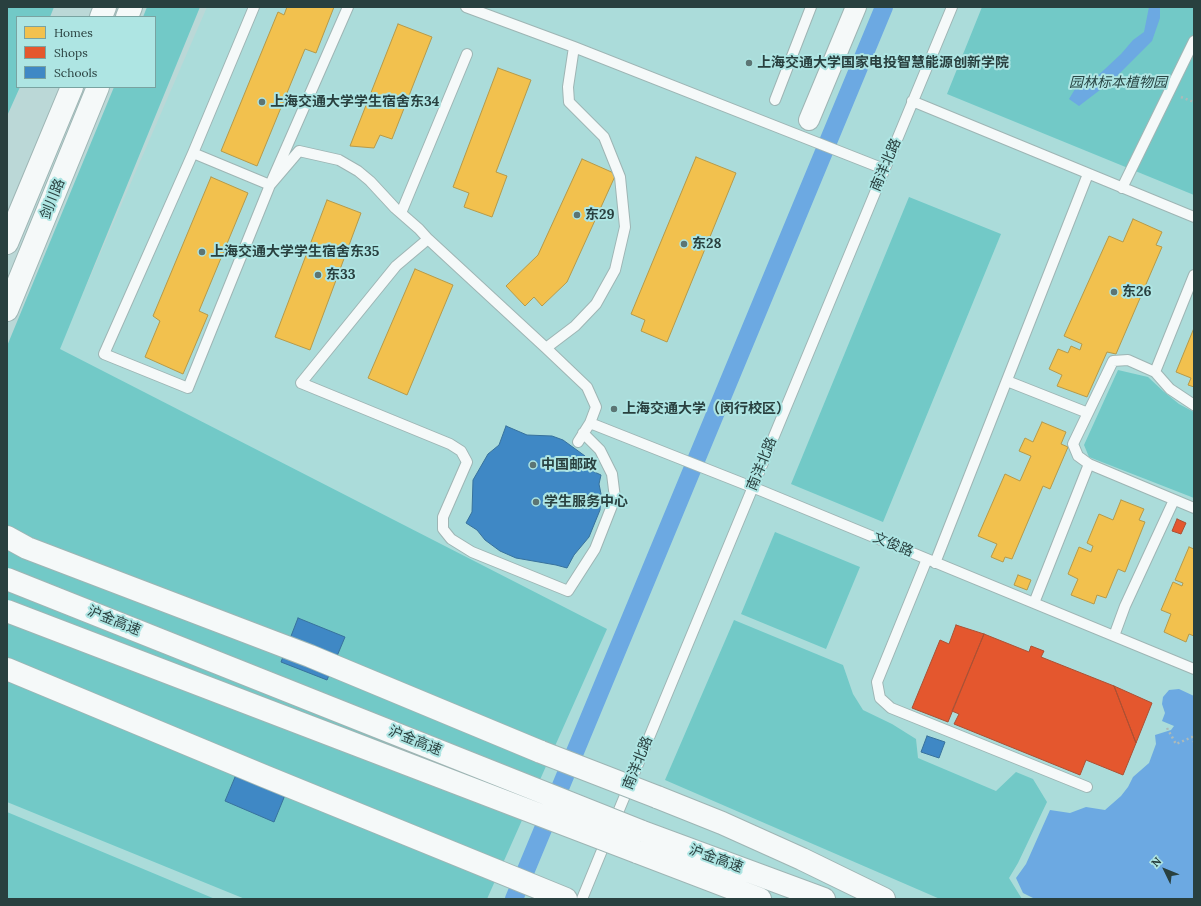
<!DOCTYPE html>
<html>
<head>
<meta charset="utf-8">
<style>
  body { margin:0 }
  #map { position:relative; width:1201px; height:906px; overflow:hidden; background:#bbd8d7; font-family:Lora,serif }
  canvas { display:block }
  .frame { position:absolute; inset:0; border:8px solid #29403f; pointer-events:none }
  .legend { position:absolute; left:16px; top:16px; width:140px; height:72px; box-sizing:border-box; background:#aee5e3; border:1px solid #79a3a1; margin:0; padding:5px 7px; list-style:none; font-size:12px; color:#29403f }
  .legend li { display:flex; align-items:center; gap:8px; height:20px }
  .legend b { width:20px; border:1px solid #79a3a1 }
  .north { position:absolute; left:1145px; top:850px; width:40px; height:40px; -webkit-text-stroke:3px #aee5e3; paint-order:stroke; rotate:313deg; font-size:11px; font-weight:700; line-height:16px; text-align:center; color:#29403f }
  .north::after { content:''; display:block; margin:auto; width:14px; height:18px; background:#29403f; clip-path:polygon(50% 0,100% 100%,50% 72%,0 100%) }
</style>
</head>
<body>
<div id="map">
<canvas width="1201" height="906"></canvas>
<div class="frame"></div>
<ul class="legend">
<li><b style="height:11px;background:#f2c14e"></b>Homes</li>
<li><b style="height:11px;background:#e4572e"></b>Shops</li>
<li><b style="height:11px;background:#3f88c5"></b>Schools</li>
</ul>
<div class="north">N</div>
</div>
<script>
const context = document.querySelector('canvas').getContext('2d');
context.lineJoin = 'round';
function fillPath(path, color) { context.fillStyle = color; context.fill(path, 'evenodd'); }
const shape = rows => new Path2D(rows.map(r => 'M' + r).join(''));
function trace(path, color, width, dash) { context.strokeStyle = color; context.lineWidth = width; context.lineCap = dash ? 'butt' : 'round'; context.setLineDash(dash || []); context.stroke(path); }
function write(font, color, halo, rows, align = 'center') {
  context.font = font + ' Lora,"Noto Sans SC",serif'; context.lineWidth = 4; context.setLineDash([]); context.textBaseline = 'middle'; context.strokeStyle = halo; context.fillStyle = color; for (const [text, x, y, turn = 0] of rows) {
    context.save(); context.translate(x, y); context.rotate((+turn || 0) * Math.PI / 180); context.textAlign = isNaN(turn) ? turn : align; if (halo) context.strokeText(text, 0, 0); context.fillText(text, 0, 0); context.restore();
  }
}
const built = shape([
  [207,7,1194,7,1194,899,7,899,7,469]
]);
const green = shape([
  [7,7,54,7,50,17,17,17,17,87,20,87,7,116],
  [147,7,200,7,60,349,607,629,487,899,245,899,7,802,7,346,114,87,155,87,155,17,143,17],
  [982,7,1194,7,1194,195,947,94],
  [909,197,1001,234,883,522,791,484],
  [1118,370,1148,377,1163,391,1179,404,1194,412,1194,498,1089,457,1084,445],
  [775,532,860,567,826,649,741,614],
  [734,620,843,665,853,694,863,710,892,724,916,739,918,758,996,791,1016,772,1033,779,1047,802,1018,863,1009,878,1022,899,940,899,665,780],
  [7,812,215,899,7,899]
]);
const water = shape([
  [1149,7,1160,7,1160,18,1152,41,1113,80,1079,106,1069,99,1078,84,1091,82,1121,54,1133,40,1144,32],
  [1179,689,1194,696,1194,899,1035,899,1023,893,1016,878,1026,864,1050,810,1070,813,1086,807,1105,810,1121,796,1128,787,1133,777,1149,763,1156,744,1155,735,1171,730,1174,726,1162,721,1165,713,1162,704,1163,697,1169,690]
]);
const homes = shape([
  [287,7,334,7,316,53,305,49,257,166,221,151,278,12,284,15,287,7],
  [398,24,432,37,392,139,380,135,374,148,350,146,398,24],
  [498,68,531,80,496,172,507,176,492,217,464,207,469,193,453,187,498,68],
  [696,157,736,173,667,342,641,331,645,320,631,314,696,157],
  [582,159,616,174,567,282,542,306,534,297,525,306,506,286,538,255,582,159],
  [211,177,248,193,199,311,208,315,183,374,145,357,160,321,153,316,211,177],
  [327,200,361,213,310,350,275,337,327,200],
  [1133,219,1162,232,1156,245,1162,247,1116,354,1107,352,1087,397,1057,386,1062,375,1049,369,1058,349,1068,353,1071,346,1080,350,1082,344,1064,336,1109,236,1123,242,1133,219],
  [415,269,453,285,407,395,368,378,415,269],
  [1194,328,1194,387,1188,385,1191,378,1176,372,1194,328],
  [1042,422,1066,432,1061,444,1068,447,1050,489,1043,486,1012,559,1005,557,1003,562,991,557,997,544,978,536,1005,474,1020,481,1031,456,1019,451,1025,438,1033,442,1042,422],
  [1121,500,1144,509,1139,520,1145,522,1125,572,1118,569,1106,598,1097,595,1094,604,1071,595,1078,579,1068,574,1079,547,1091,552,1093,546,1087,543,1099,514,1113,520,1121,500],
  [1189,547,1194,549,1194,636,1189,634,1186,642,1164,632,1171,614,1161,610,1173,582,1182,586,1183,583,1175,580,1189,547],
  [1018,575,1031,580,1027,590,1014,585,1018,575]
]);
const shops = shape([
  [1177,519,1186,523,1181,534,1172,531,1177,519],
  [956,625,984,634,948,722,912,708,940,640,949,644,956,625],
  [984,634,1029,652,1031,646,1044,651,1041,657,1114,686,1136,743,1123,775,1086,760,1080,775,954,724,959,714,952,711,984,634],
  [1114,686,1152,703,1136,743,1114,686]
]);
const schools = shape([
  [506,426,527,435,552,436,563,440,585,456,588,469,601,475,599,484,601,494,600,510,589,537,574,555,567,568,556,565,516,558,500,551,485,540,477,530,466,523,472,512,473,480,488,454,499,445,506,426],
  [298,618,345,637,327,680,281,662,298,618],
  [927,736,945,742,939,758,921,752,927,736],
  [243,758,292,778,274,822,225,801,243,758]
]);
const canal = shape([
  [514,899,884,7]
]);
const path = shape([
  [1181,97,1194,102],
  [1167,728,1176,744,1192,737,1194,742]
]);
const lane = shape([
  [254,7,193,153,104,354,188,388,270,185,348,7],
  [466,7,574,47,884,169],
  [775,100,811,7],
  [912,101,1194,217],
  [193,153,270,185],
  [270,185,299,151,339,160,358,171,370,181,395,208,419,229,428,239,396,266,301,383,450,444,461,451,467,462,443,517,443,529,451,539,472,552,568,591,595,549,615,498,612,474,600,450,583,433],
  [1122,188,1194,41],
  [401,213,467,54],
  [428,239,546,348,587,387,596,407,590,423,578,442],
  [546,348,575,326,596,304,615,270,625,227,620,177,604,137,569,102,568,87,574,47],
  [1155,372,1194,275],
  [1007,381,1088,413],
  [1194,405,1170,389,1155,372,1128,360,1113,361,1073,444,1078,456,1089,464,1194,508],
  [590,423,762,491,1194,669],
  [927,559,877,682,880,698,891,708,1087,787],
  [935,563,1088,174],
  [1034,603,1089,464],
  [1114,636,1125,606,1174,500],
  [614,822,952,7],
  [582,899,607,838]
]);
const street = shape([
  [809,120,856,7]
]);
const primary = shape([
  [101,17,105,7],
  [127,17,131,7],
  [7,243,72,87],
  [7,310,98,87]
]);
const highway = shape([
  [7,537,27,548,310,656,541,752],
  [7,669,264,776,566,899],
  [657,797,722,823,802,859,884,899],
  [640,831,824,899],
  [637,852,760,899]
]);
const highwayBridge = shape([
  [7,579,640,831],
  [7,611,637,852],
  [541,752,657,797]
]);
const markers = [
  [749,63,4,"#5c7574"],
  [262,102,4,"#5c7574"],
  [577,215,4,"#5c7574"],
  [684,244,4,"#5c7574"],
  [202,252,4,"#5c7574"],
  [318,275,4,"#5c7574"],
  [1114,292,4,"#5c7574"],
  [614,409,4,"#5c7574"],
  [533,465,4,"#5c7574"],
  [536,502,4,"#5c7574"]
];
const poiNames = [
  ["上海交通大学国家电投智慧能源创新学院",757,63],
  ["上海交通大学学生宿舍东34",270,102],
  ["东29",585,215],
  ["东28",692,244],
  ["上海交通大学学生宿舍东35",210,252],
  ["东33",326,275],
  ["东26",1122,292],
  ["上海交通大学（闵行校区）",622,409],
  ["中国邮政",541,465],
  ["学生服务中心",544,502]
];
const parkNames = [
  ["园林标本植物园",1118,83]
];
const streetNames = [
  ["南洋北路",886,165,-67],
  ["剑川路",53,199,-68],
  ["南洋北路",762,464,-68],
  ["文俊路",893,545,22],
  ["沪金高速",114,621,22],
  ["沪金高速",415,741,22],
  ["南洋北路",638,763,-68],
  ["沪金高速",716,859,20]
];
fillPath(built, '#abdcda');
fillPath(green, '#72c9c7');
fillPath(water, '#6ca9e2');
fillPath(homes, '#f2c14e');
trace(homes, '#b69a4a', 1);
fillPath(shops, '#e4572e');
trace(shops, '#ac5033', 1);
fillPath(schools, '#3f88c5');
trace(schools, '#38729d', 1);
trace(canal, '#6ca9e2', 18);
trace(lane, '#9eb5b4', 12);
trace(street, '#9eb5b4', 22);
trace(primary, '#9eb5b4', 24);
trace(highway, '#9eb5b4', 24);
trace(path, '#acbab9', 2.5, [2, 3]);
trace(lane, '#f5f9f9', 10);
trace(street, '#f5f9f9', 20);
trace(primary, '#f5f9f9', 22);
trace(highway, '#f5f9f9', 22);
trace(highwayBridge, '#9eb5b4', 24, []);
trace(highwayBridge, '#f5f9f9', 22);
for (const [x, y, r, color] of markers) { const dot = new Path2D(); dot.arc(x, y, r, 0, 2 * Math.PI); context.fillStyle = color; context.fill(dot); trace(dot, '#aee5e3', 1.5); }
write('bold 14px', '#29403f', '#aee5e3', poiNames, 'left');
write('italic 14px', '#294645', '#aee5e3', parkNames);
write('14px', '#29403f', '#aee5e3', streetNames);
</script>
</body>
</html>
